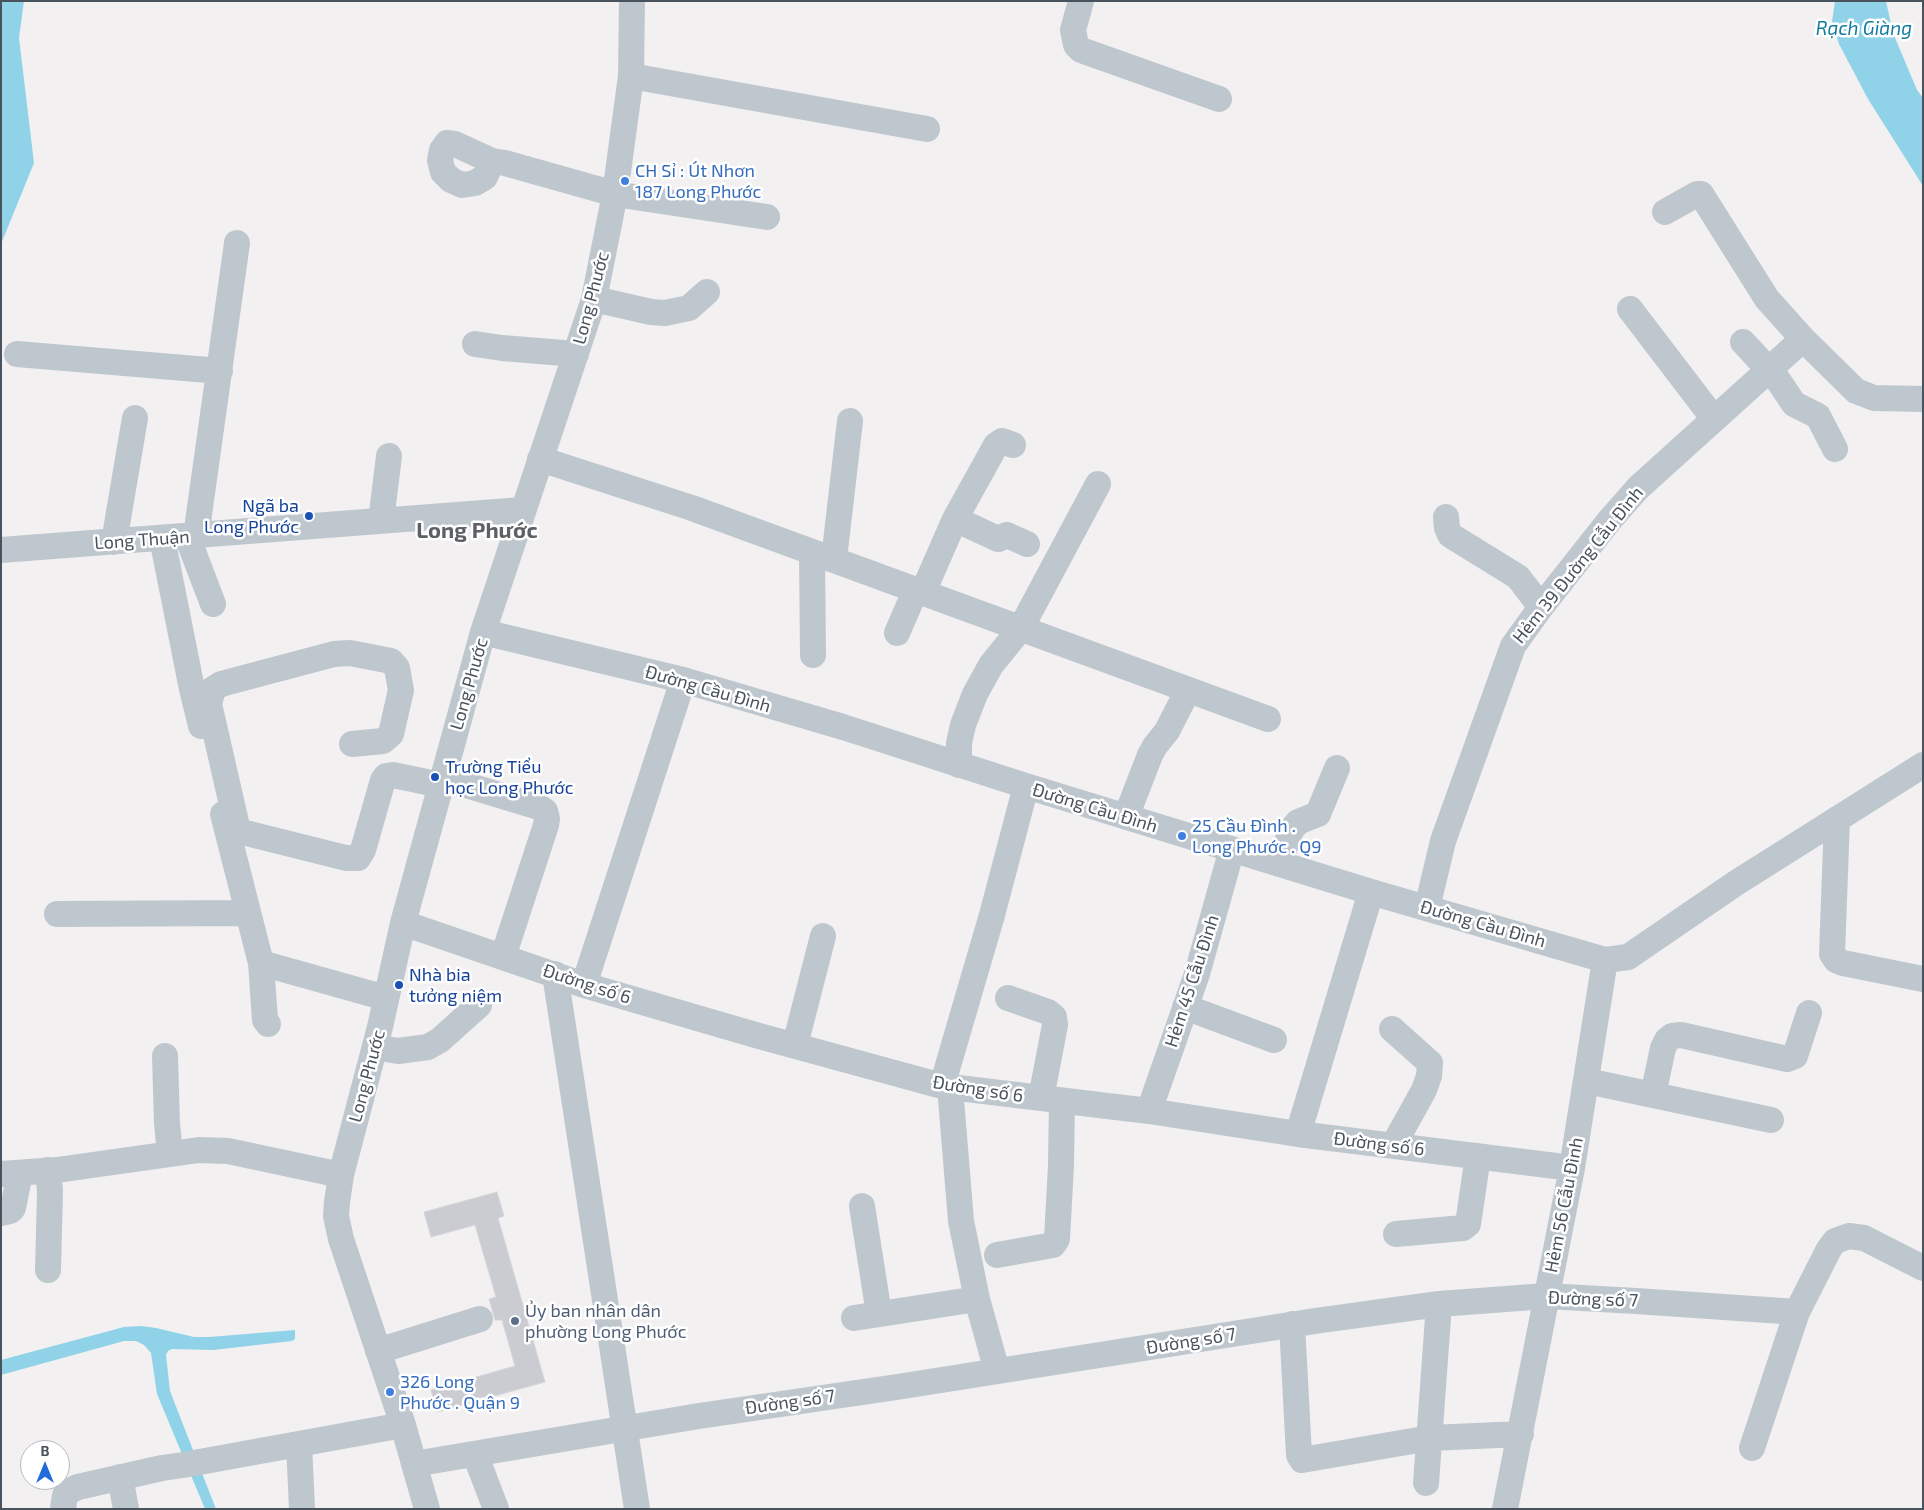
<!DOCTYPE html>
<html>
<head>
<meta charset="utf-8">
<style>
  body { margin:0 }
  #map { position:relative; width:1924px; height:1510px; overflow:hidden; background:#f2f0f0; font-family:"Exo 2",sans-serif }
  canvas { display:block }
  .frame { position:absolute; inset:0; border:2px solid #49535d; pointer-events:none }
  .north { position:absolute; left:20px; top:1440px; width:50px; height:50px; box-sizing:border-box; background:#fff; border:1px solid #b6babe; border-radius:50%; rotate:0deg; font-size:14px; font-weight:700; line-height:20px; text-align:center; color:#49535d }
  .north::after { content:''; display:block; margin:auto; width:18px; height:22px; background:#226cda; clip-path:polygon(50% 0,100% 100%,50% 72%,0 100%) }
</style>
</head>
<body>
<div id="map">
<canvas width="1924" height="1510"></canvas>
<div class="frame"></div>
<div class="north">B</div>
</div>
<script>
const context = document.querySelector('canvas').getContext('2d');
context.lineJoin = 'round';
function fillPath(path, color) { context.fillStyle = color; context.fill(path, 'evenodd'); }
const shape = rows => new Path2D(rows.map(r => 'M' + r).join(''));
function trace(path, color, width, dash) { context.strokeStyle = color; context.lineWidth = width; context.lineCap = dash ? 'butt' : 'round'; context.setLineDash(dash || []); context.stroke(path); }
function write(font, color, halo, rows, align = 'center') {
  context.font = font + ' "Exo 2",sans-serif'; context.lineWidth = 5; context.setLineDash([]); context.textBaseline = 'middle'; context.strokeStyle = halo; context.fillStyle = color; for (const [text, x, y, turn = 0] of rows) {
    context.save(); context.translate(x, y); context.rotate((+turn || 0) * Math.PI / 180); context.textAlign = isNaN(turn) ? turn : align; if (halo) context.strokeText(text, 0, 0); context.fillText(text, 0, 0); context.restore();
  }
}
const water = shape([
  [1,1,24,1,19,38,34,163,1,244],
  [1835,1,1886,1,1893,33,1917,90,1923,98,1923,186,1868,99,1839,44,1832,22],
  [141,1326,156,1328,194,1337,209,1337,295,1330,295,1339,292,1341,213,1350,172,1349,168,1351,166,1355,170,1391,216,1509,205,1509,157,1394,151,1353,144,1345,136,1341,124,1341,1,1375,1,1360,124,1327]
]);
const building = shape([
  [497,1192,504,1216,498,1218,545,1382,437,1412,431,1390,515,1366,502,1320,495,1320,489,1299,496,1297,475,1225,431,1237,424,1212,497,1192]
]);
const minor = shape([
  [1081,1,1073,30,1076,45,1081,50,1219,99],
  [631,76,927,129],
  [492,161,485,177,475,183,462,185,451,180,443,172,440,160,442,150,447,143,455,144,492,161,505,163,615,194,767,217],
  [1665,212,1697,194,1701,194,1767,299,1803,339,1856,391,1874,398,1923,399],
  [594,299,651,312,665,313,689,308,707,292],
  [1630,309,1714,419],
  [1743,342,1778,380,1794,404,1818,416,1835,449],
  [475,344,502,348,576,354],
  [17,354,220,371],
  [540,459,692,508,1268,719],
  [1446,517,1447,528,1450,535,1518,577,1541,607],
  [955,519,998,539,1007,535,1027,544],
  [381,521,389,456],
  [187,536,213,604],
  [196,536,237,243],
  [162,538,192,689,201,726],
  [114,542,135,418],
  [1,550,522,510],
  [812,552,813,655],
  [834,559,850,421],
  [923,592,955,519,996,445,1002,441,1013,445],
  [483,632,683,680,843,727,1026,786,1371,892,1605,960,1628,957,1736,883,1923,765],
  [897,633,916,589],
  [352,744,383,741,391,734,401,690,397,668,391,661,350,653,334,654,221,684,213,689,209,704,238,831,346,858,358,858,363,850,383,780,386,776,393,775,441,785],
  [959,765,959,743,963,725,975,694,991,665,1021,628,1098,484],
  [443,778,539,807,545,811,547,819,546,825,503,957],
  [223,814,261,963,265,1020,268,1024],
  [1126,817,1150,755,1155,746,1167,731,1188,690],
  [1837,819,1832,954,1836,960,1843,963,1923,979],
  [1279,864,1291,830,1298,822,1318,814,1337,768],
  [1427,908,1443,841,1513,646,1541,607,1609,521,1638,488,1803,339],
  [57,914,248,913],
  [403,923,584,985,759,1036,942,1086,1149,1111,1298,1134,1572,1168],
  [261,963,386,998],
  [555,974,637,1509],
  [584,985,683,680],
  [1008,998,1048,1012,1054,1017,1055,1025,1041,1098],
  [1185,1007,1274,1040],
  [1392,1029,1430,1063,1429,1076,1424,1090,1393,1146],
  [795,1045,823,936],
  [375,1047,398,1051,428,1047,440,1040,479,1005],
  [165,1056,167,1123,170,1154],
  [1587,1081,1771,1120],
  [942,1086,992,915,1026,786],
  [950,1087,961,1221,977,1299,997,1371],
  [1653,1095,1663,1048,1667,1040,1672,1036,1681,1035,1787,1059,1795,1056,1809,1013],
  [1149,1111,1197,974,1232,849],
  [1298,1134,1371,892],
  [1,1174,57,1170,199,1150,228,1151,341,1175],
  [862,1206,879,1314],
  [1,1213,10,1211,13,1208,20,1173],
  [1396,1234,1463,1228,1468,1224,1478,1156],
  [997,1255,1053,1245,1057,1239,1061,1165,1062,1101],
  [48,1270,50,1191,48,1170],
  [854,1318,977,1299],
  [1292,1324,1299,1455,1302,1460,1430,1438,1521,1434],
  [378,1351,480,1319],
  [299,1444,302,1509],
  [1752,1448,1797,1312],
  [475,1454,496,1509],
  [414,1464,699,1416,897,1387,1315,1321,1439,1304,1546,1296,1636,1301,1797,1312,1829,1249,1835,1241,1849,1236,1864,1238,1923,1268],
  [120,1477,126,1509],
  [1426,1483,1439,1304],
  [63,1509,65,1495,69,1491,78,1487,162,1468,183,1465,403,1425],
  [427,1509,403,1425,341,1239,336,1216,337,1202,341,1175,380,1027,403,923,483,632,594,299,615,194,631,76,632,1],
  [1505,1509,1572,1168,1605,960]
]);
const markers = [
  [625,181,5,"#3f7fe0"],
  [309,516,5,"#1a4fb4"],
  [435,777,5,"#1a4fb4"],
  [1182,836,5,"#3f7fe0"],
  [399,985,5,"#1a4fb4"],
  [515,1321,5,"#5c6f8a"],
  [390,1392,5,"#3f7fe0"]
];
const shopNames = [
  ["CH Sỉ : Út Nhơn",635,171],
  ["187 Long Phước",635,192],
  ["25 Cầu Đình .",1192,826],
  ["Long Phước . Q9",1192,847],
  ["326 Long",400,1382],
  ["Phước . Quận 9",400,1403]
];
const streetNames = [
  ["Long Phước",591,298,-75],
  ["Long Thuận",142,540,-4],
  ["Hẻm 39 Đường Cẫu Đình",1578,565,-51],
  ["Long Phước",469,684,-74],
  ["Đường Cầu Đình",708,689,16],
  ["Đường Cầu Đình",1095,808,17],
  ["Đường Cầu Đình",1483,924,16],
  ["Hẻm 45 Cẫu Đình",1192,981,-72],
  ["Đường số 6",587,984,18],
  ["Long Phước",367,1076,-75],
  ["Đường số 6",978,1089,9],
  ["Đường số 6",1379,1144,7],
  ["Hẻm 56 Cẫu Đình",1564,1205,-79],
  ["Đường số 7",1593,1299,2],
  ["Đường số 7",1191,1341,-9],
  ["Đường số 7",790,1402,-8]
];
const transitNames = [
  ["Ngã ba",299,506,"right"],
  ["Long Phước",299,527,"right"],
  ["Trường Tiểu",445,767],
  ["học Long Phước",445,788],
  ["Nhà bia",409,975],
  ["tưởng niệm",409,996]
];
const serviceNames = [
  ["Ủy ban nhân dân",525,1311],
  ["phường Long Phước",525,1332]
];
const waterNames = [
  ["Rạch Giàng",1864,29]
];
const districtNames = [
  ["Long Phước",477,531]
];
fillPath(water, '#90d3e8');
fillPath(building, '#caccd2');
trace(building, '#d4d6db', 1);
trace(minor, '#bfc7ce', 26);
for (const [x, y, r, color] of markers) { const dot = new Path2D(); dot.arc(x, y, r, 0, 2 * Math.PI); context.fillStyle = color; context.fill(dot); trace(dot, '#fff', 2); }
write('18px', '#366cbe', '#fff', shopNames, 'left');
write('18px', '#49535d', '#fff', streetNames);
write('18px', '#164399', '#fff', transitNames, 'left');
write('18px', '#4e5e75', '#fff', serviceNames, 'left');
write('italic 19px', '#137c9e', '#fff', waterNames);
write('bold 22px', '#5d6065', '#fff', districtNames);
</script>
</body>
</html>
